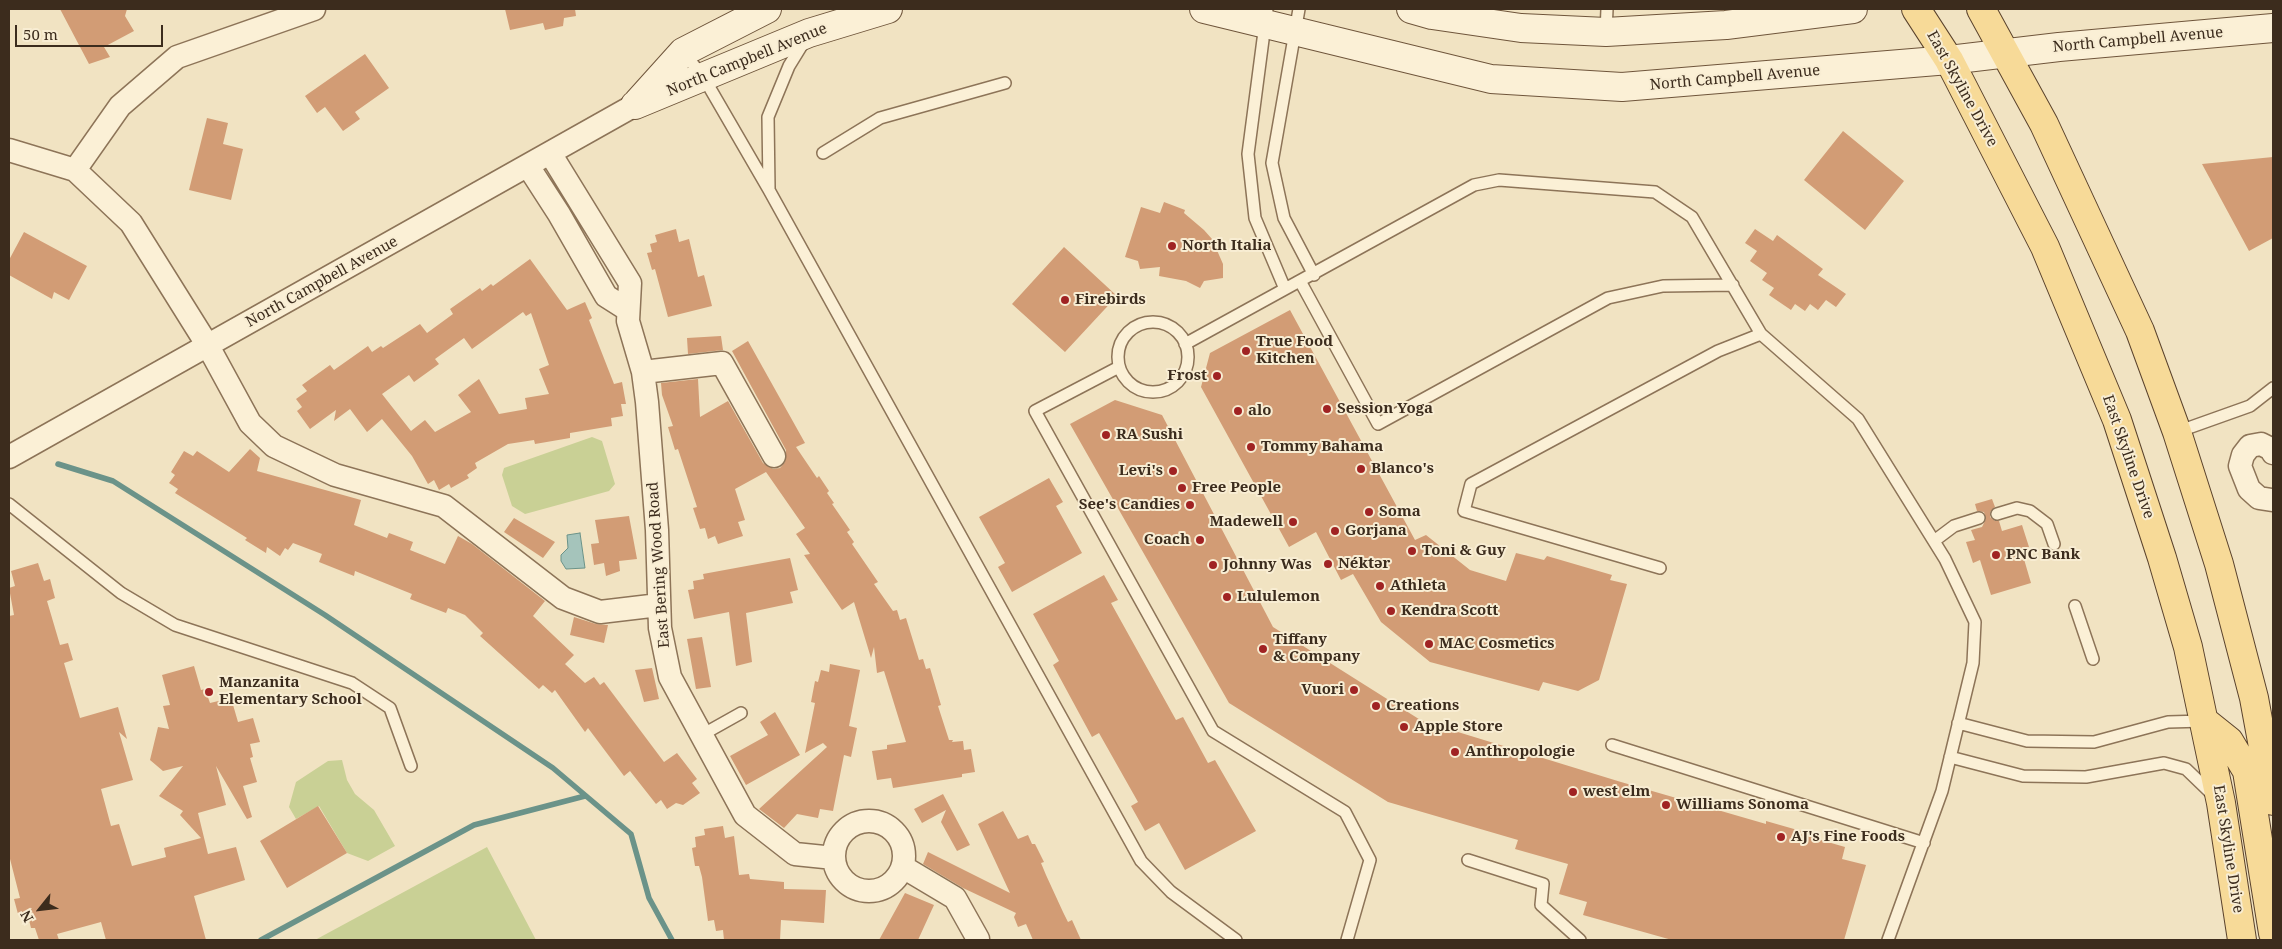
<!DOCTYPE html>
<html>
<head>
<meta charset="utf-8">
<style>
  body { margin:0 }
  #map { position:relative; width:2282px; height:949px; overflow:hidden; background:#f1e3c2; font-family:"Noto Serif",serif }
  canvas { display:block }
  .frame { position:absolute; inset:0; border:10px solid #3c2c1d; pointer-events:none }
  .north { position:absolute; left:15px; top:884px; width:50px; height:50px; -webkit-text-stroke:4px #f8edd3; paint-order:stroke; rotate:241deg; font-size:14px; font-weight:700; line-height:20px; text-align:center; color:#3c2c1d }
  .north::after { content:''; display:block; margin:auto; width:18px; height:22px; background:#3c2c1d; clip-path:polygon(50% 0,100% 100%,50% 72%,0 100%) }
  .scale { position:absolute; left:15px; top:25px; width:148px; height:22px; box-sizing:border-box; border:2px solid #3c2c1d; border-top:0; padding-left:6px; font-size:15px; line-height:18px; white-space:nowrap; color:#3c2c1d; -webkit-text-stroke:4px #f8edd3; paint-order:stroke }
</style>
</head>
<body>
<div id="map">
<canvas width="2282" height="949"></canvas>
<div class="frame"></div>
<div class="north">N</div>
<div class="scale">50 m</div>
</div>
<script>
const context = document.querySelector('canvas').getContext('2d');
context.lineJoin = 'round';
function fillPath(path, color) { context.fillStyle = color; context.fill(path, 'evenodd'); }
const shape = rows => new Path2D(rows.map(r => 'M' + r).join(''));
function trace(path, color, width, dash) { context.strokeStyle = color; context.lineWidth = width; context.lineCap = dash ? 'butt' : 'round'; context.setLineDash(dash || []); context.stroke(path); }
function write(font, color, halo, rows, align = 'center') {
  context.font = font + ' "Noto Serif",serif'; context.lineWidth = 4; context.setLineDash([]); context.textBaseline = 'middle'; context.strokeStyle = halo; context.fillStyle = color; for (const [text, x, y, turn = 0] of rows) {
    context.save(); context.translate(x, y); context.rotate((+turn || 0) * Math.PI / 180); context.textAlign = isNaN(turn) ? turn : align; if (halo) context.strokeText(text, 0, 0); context.fillText(text, 0, 0); context.restore();
  }
}
const green = shape([
  [592,437,602,441,615,484,609,491,525,514,512,506,502,475,504,468],
  [342,760,347,780,355,794,374,810,395,846,368,861,347,853,319,806,296,819,289,807,296,782,328,761],
  [487,847,536,940,315,940]
]);
const water = shape([
  [580,533,585,568,566,569,561,561,561,555,568,548,567,535,580,533]
]);
const stream = shape([
  [58,464,113,481,325,615,553,768,631,834,649,898,672,940],
  [261,940,474,825,585,796]
]);
const building = shape([
  [60,9,127,9,125,16,134,31,104,47,110,57,89,64],
  [505,9,575,9,576,16,564,18,563,26,545,30,543,23,510,30],
  [365,54,389,88,355,112,360,119,343,131,325,107,317,113,305,96],
  [207,118,228,123,223,144,243,149,231,200,189,190],
  [1843,131,1904,181,1865,230,1804,180],
  [2273,157,2273,238,2249,251,2202,164],
  [1164,202,1185,210,1184,213,1204,230,1212,239,1223,264,1223,278,1204,281,1200,288,1186,281,1159,276,1160,267,1140,269,1138,261,1125,257,1141,207,1160,213],
  [676,229,679,242,689,239,698,277,704,275,712,306,668,317,655,269,652,270,647,253,652,252,650,244,657,242,655,235],
  [1755,229,1773,241,1777,235,1823,269,1818,275,1846,294,1836,307,1826,300,1818,310,1810,304,1805,311,1795,304,1791,310,1769,295,1774,288,1762,280,1767,273,1750,261,1757,251,1745,243],
  [24,232,87,266,69,300,54,292,52,299,9,275,9,260],
  [1064,247,1117,296,1065,352,1012,304],
  [530,259,567,310,585,302,592,318,589,320,614,384,622,382,626,404,621,404,623,416,611,418,612,426,570,433,570,438,535,444,534,440,508,444,475,463,477,468,467,475,469,478,451,488,449,484,439,490,434,480,428,484,412,456,382,419,367,432,350,409,334,421,336,410,310,429,297,411,302,407,296,399,307,391,302,385,330,365,334,370,368,346,372,352,381,346,383,348,420,324,427,333,453,314,450,309,480,288,482,291,491,284,493,286],
  [523,312,526,316,531,313,549,365,539,369,549,394,525,398,527,409,499,414,479,379,458,395,471,412,435,432,425,420,411,431,382,394,409,375,414,382,439,364,435,359,464,338,472,349],
  [1290,310,1415,540,1426,535,1470,570,1506,581,1516,553,1544,560,1547,556,1612,575,1610,580,1627,584,1599,680,1578,691,1543,682,1539,691,1430,662,1381,622,1353,574,1341,580,1316,532,1289,547,1201,387,1210,353],
  [721,336,723,350,688,354,687,338],
  [748,341,805,443,796,447,817,478,819,476,829,491,827,493,834,503,832,504,850,530,847,532,854,542,852,544,878,582,874,584,893,611,897,610,900,620,906,618,919,660,923,659,926,669,930,668,941,705,938,706,949,740,953,740,952,742,963,741,964,750,971,749,975,772,962,774,962,777,893,788,891,778,877,780,872,751,887,749,887,745,906,742,884,671,877,673,874,647,871,658,854,602,842,610,804,555,810,554,796,534,805,528,766,472,735,489,745,520,738,522,743,536,718,544,715,536,708,539,705,528,700,529,693,508,697,507,678,449,675,450,668,427,673,426,662,395,661,383,698,379,700,417,728,401,763,463,773,469,780,468,785,462,786,450,732,351],
  [1115,400,1162,415,1273,627,1422,721,1621,782,1766,824,1766,821,1801,831,1800,834,1845,847,1842,859,1866,865,1844,940,1672,940,1583,915,1587,902,1559,894,1568,864,1515,849,1518,840,1388,802,1229,703,1070,424],
  [250,449,260,458,257,471,361,500,354,525,387,538,389,533,413,542,410,550,445,564,458,536,472,544,545,601,533,616,574,655,565,664,585,683,594,677,600,685,604,682,664,762,677,753,697,779,692,783,700,793,683,805,676,803,667,809,661,800,656,804,630,771,624,776,588,728,585,732,555,690,552,693,543,685,539,689,480,636,483,633,465,615,448,608,446,613,410,599,412,594,402,590,355,571,354,576,319,562,322,554,293,543,288,550,285,548,280,556,267,547,266,553,245,540,247,538,175,493,178,489,169,483,175,475,171,472,184,451,193,456,197,451,229,472],
  [1049,478,1063,502,1056,506,1082,553,1012,592,998,567,1005,563,979,517],
  [1992,499,1995,507,1990,512,1990,517,1995,521,1999,521,2002,531,2022,525,2029,547,2021,549,2031,583,1991,595,1980,560,1973,563,1966,542,1975,540,1971,530,1982,527,1986,519,1984,512,1977,511,1975,504],
  [629,516,637,559,619,561,620,571,606,576,604,563,594,565,591,544,599,543,595,520],
  [514,518,555,542,543,558,504,532],
  [790,558,798,590,790,592,793,603,746,613,752,662,736,666,729,612,694,619,688,590,694,589,693,581,704,579,703,574],
  [38,563,44,581,50,579,55,598,47,601,60,645,68,643,73,660,64,663,80,718,118,707,127,739,119,732,133,780,101,789,111,826,119,824,132,866,166,857,164,848,201,838,180,815,183,811,159,796,183,766,163,771,150,760,158,727,169,729,163,706,170,705,162,675,194,666,201,690,205,689,210,703,231,698,238,722,253,718,260,742,250,744,253,757,250,758,257,782,243,786,252,817,247,819,216,766,226,805,198,813,208,854,236,847,245,880,194,896,206,940,106,940,101,922,57,934,59,940,39,940,35,928,31,928,27,912,18,914,14,899,20,898,9,855,9,616,14,615,9,588,15,586,11,571],
  [1104,575,1118,600,1111,603,1176,720,1183,717,1208,763,1215,760,1256,831,1185,870,1159,823,1145,831,1131,806,1138,802,1099,733,1092,737,1053,665,1059,661,1033,614],
  [574,617,596,624,608,625,604,643,570,635],
  [702,637,711,687,696,689,687,639],
  [830,664,860,670,849,726,857,728,851,757,844,755,833,811,820,809,818,818,797,814,784,828,759,809,827,747,823,743,805,753,815,703,811,702,815,681,818,682,821,670,829,672],
  [652,668,659,699,644,702,635,670],
  [775,712,800,755,746,785,730,756,768,735,760,722],
  [943,794,970,845,957,851,941,822,946,810,922,823,914,809],
  [318,806,347,853,287,888,260,841],
  [1003,811,1018,839,1028,835,1032,844,1035,844,1044,862,1041,863,1046,875,1063,912,1068,922,1072,920,1081,940,1033,940,1026,924,1018,927,1014,917,1016,913,963,888,923,864,928,852,1010,893,978,824],
  [723,826,725,838,734,836,739,875,749,874,750,879,784,882,784,889,826,890,824,923,781,920,780,940,724,940,723,930,716,931,714,920,708,921,702,877,699,866,695,866,692,848,696,847,695,837,705,835,704,829],
  [905,893,934,905,918,940,879,940]
]);
const lane = shape([
  [1267,9,1248,154,1255,218,1285,289],
  [1299,9,1272,163,1284,218,1314,275],
  [1606,32,1607,9],
  [683,52,704,78,769,190,1141,861,1171,892,1236,940],
  [823,153,880,118,1005,83],
  [769,188,768,117,789,66,805,40],
  [1300,281,1378,424,1608,298,1663,286,1733,285],
  '1118 357a35 35 0 1 1 70 0a35 35 0 1 1-70 0Z',
  [1185,344,1474,185,1499,180,1655,192,1692,217,1761,334,1858,419,1945,559,1975,622,1973,663,1942,791,1888,940],
  [1119,367,1035,411,1213,731,1345,812,1370,860,1347,940],
  [2177,432,2250,406,2273,388],
  [9,504,121,593,175,625,352,683,390,708,411,766],
  [1997,514,2017,508,2030,511,2047,524,2054,544],
  [1934,541,1954,526,1979,518],
  [1660,568,1464,511,1471,484,1718,351,1761,334],
  [2075,606,2093,659],
  [1958,723,2027,741,2094,742,2168,722,2204,721],
  [700,736,741,713],
  [1612,745,1924,843],
  [1950,757,2023,776,2086,777,2164,763,2186,769,2213,795],
  [1468,860,1543,884,1541,905,1580,940]
]);
const street = shape([
  [9,150,75,170,131,223,208,346,250,423,274,446,335,475,444,506,563,598,600,612,659,605],
  [550,153,630,283,628,321,643,372,647,402,657,530,660,628,670,677,745,815,795,854,834,858],
  [528,166,559,214,606,296,628,310],
  [75,170,120,106,177,57,314,9],
  [643,372,722,363,774,456],
  [9,457,635,105],
  [2272,500,2259,498,2249,489,2240,466,2243,455,2250,446,2261,444,2271,449,2273,453],
  '834 856a35 35 0 1 1 70 0a35 35 0 1 1-70 0Z',
  [903,867,955,898,978,939]
]);
const secondary = shape([
  [1204,9,1491,79,1622,87,1949,60,2059,47,2273,28],
  [1411,9,1432,15,1521,28,1606,32,1726,25,1853,9],
  [638,102,683,52,767,9],
  [635,105,809,33,888,9]
]);
const primary = shape([
  [1916,9,1949,60,2045,247,2117,420,2162,558,2188,647,2221,803,2242,940],
  [1981,9,2044,124,2140,331,2177,432,2219,564,2254,698,2273,801],
  [2204,721,2229,741,2247,771,2273,933]
]);
const markers = [
  [1172,246,5,"#a02323"],
  [1065,300,5,"#a02323"],
  [1246,351,5,"#a02323"],
  [1217,376,5,"#a02323"],
  [1327,409,5,"#a02323"],
  [1238,411,5,"#a02323"],
  [1106,435,5,"#a02323"],
  [1251,447,5,"#a02323"],
  [1361,469,5,"#a02323"],
  [1173,471,5,"#a02323"],
  [1182,488,5,"#a02323"],
  [1190,505,5,"#a02323"],
  [1369,512,5,"#a02323"],
  [1293,522,5,"#a02323"],
  [1335,531,5,"#a02323"],
  [1200,540,5,"#a02323"],
  [1412,551,5,"#a02323"],
  [1996,555,5,"#a02323"],
  [1328,564,5,"#a02323"],
  [1213,565,5,"#a02323"],
  [1380,586,5,"#a02323"],
  [1227,597,5,"#a02323"],
  [1391,611,5,"#a02323"],
  [1429,644,5,"#a02323"],
  [1263,649,5,"#a02323"],
  [1354,690,5,"#a02323"],
  [209,692,5,"#a02323"],
  [1376,706,5,"#a02323"],
  [1404,727,5,"#a02323"],
  [1455,752,5,"#a02323"],
  [1573,792,5,"#a02323"],
  [1666,805,5,"#a02323"],
  [1781,837,5,"#a02323"]
];
const streetNames = [
  ["North Campbell Avenue",2138,40,-5],
  ["North Campbell Avenue",747,60,-22],
  ["North Campbell Avenue",1735,78,-5],
  ["East Skyline Drive",1962,89,61],
  ["North Campbell Avenue",322,282,-29],
  ["East Skyline Drive",2128,457,71],
  ["East Bering Wood Road",659,565,-94],
  ["East Skyline Drive",2228,849,81]
];
const poiNames = [
  ["North Italia",1182,246],
  ["Firebirds",1075,300],
  ["True Food",1256,342],
  ["Kitchen",1256,359],
  ["Frost",1207,376,"right"],
  ["Session Yoga",1337,409],
  ["alo",1248,411],
  ["RA Sushi",1116,435],
  ["Tommy Bahama",1261,447],
  ["Blanco's",1371,469],
  ["Levi's",1163,471,"right"],
  ["Free People",1192,488],
  ["See's Candies",1180,505,"right"],
  ["Soma",1379,512],
  ["Madewell",1283,522,"right"],
  ["Gorjana",1345,531],
  ["Coach",1190,540,"right"],
  ["Toni & Guy",1422,551],
  ["PNC Bank",2006,555],
  ["Néktər",1338,564],
  ["Johnny Was",1223,565],
  ["Athleta",1390,586],
  ["Lululemon",1237,597],
  ["Kendra Scott",1401,611],
  ["Tiffany",1273,640],
  ["& Company",1273,657],
  ["MAC Cosmetics",1439,644],
  ["Manzanita",219,683],
  ["Elementary School",219,700],
  ["Vuori",1344,690,"right"],
  ["Creations",1386,706],
  ["Apple Store",1414,727],
  ["Anthropologie",1465,752],
  ["west elm",1583,792],
  ["Williams Sonoma",1676,805],
  ["AJ's Fine Foods",1791,837]
];
fillPath(green, '#c9d095');
fillPath(water, '#a5c4bb');
trace(water, '#6b9389', 1);
trace(stream, '#6b9389', 5.5);
fillPath(building, '#d29c75');
trace(lane, '#8d7458', 14);
trace(street, '#8d7458', 25);
trace(secondary, '#6f553b', 30);
trace(primary, '#5a422c', 30);
trace(lane, '#fbf0d6', 11);
trace(street, '#fbf0d6', 22);
trace(secondary, '#fbf0d6', 28);
trace(primary, '#f7da98', 28);
for (const [x, y, r, color] of markers) { const dot = new Path2D(); dot.arc(x, y, r, 0, 2 * Math.PI); context.fillStyle = color; context.fill(dot); trace(dot, '#f8edd3', 2); }
write('15px', '#3c2c1d', '#f8edd3', streetNames);
write('bold 15px', '#3c2c1d', '#f8edd3', poiNames, 'left');
</script>
</body>
</html>
